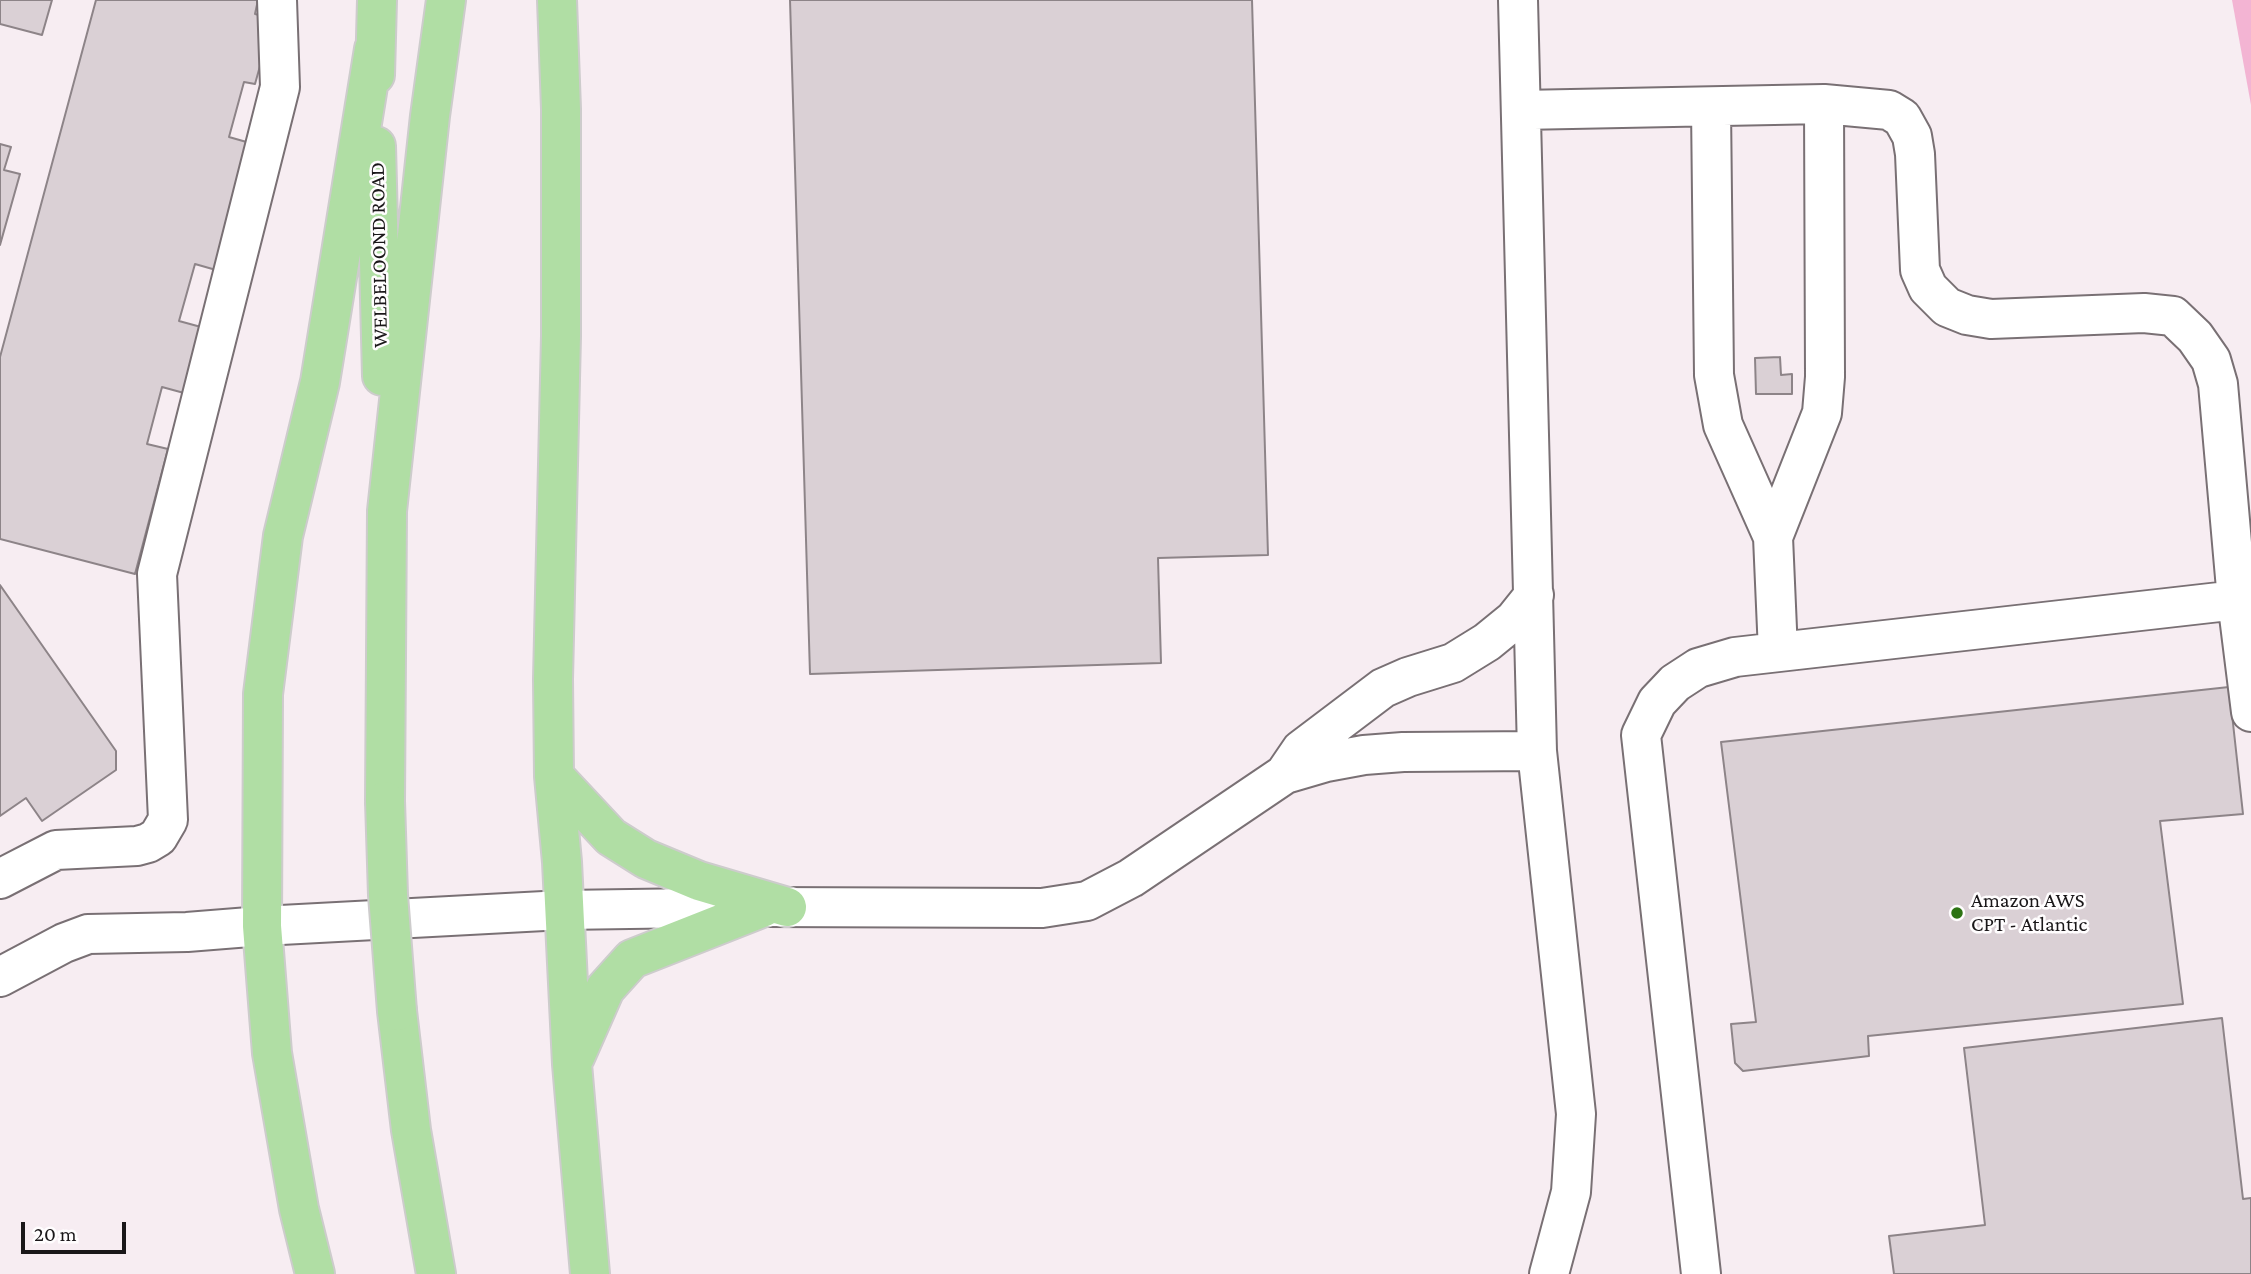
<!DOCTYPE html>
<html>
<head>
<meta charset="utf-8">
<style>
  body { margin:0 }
  #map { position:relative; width:2251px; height:1274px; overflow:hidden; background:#f7edf2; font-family:"Crimson Pro",serif }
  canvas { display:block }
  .scale { position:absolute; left:21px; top:1222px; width:105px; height:32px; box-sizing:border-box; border:4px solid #1a1719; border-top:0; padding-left:9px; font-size:21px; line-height:24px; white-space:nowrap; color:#1a1719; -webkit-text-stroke:5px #fffdfe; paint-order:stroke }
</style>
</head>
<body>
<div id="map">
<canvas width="2251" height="1274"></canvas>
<div class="scale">20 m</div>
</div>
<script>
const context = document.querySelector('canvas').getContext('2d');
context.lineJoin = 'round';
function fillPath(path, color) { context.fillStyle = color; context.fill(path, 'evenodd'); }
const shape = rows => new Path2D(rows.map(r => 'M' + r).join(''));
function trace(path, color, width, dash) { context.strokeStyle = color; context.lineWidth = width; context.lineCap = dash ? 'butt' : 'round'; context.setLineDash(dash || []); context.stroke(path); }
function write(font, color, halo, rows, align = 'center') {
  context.font = font + ' "Crimson Pro",serif'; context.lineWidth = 5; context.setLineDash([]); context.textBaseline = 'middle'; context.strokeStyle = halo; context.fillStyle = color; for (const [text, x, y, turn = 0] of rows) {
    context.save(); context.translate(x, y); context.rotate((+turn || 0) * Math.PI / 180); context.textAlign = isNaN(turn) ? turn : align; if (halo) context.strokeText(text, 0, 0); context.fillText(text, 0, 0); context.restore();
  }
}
const green = shape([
  [2232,0,2251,0,2251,105]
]);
const building = shape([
  [0,0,52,0,42,35,0,24,0,0],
  [96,0,258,0,255,14,263,16,265,48,255,84,244,82,229,137,250,143,216,270,195,264,179,321,201,327,184,393,162,387,147,444,168,449,135,574,0,539,0,357,96,0],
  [790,0,1252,0,1268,555,1158,558,1161,663,810,674,790,0],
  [0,144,11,147,4,170,20,174,0,245,0,144],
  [1780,357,1781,375,1792,374,1792,394,1756,394,1755,358,1780,357],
  [0,585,116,751,116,770,42,821,26,798,0,816,0,585],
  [2229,687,2243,814,2160,821,2183,1004,1868,1036,1869,1056,1743,1071,1735,1063,1731,1024,1756,1022,1721,742,2229,687],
  [2222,1018,2243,1199,2251,1198,2251,1274,1894,1274,1889,1236,1985,1225,1964,1048,2222,1018]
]);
const minor = shape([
  [1518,0,1537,751,1576,1114,1571,1192,1549,1274],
  [1711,107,1714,375,1723,425,1773,537,1778,652],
  [1521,110,1824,104,1889,110,1902,118,1912,136,1915,154,1920,270,1928,288,1947,307,1967,315,1991,319,2144,313,2173,316,2195,337,2211,360,2218,384,2237,600,2251,712],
  [1773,537,1822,413,1825,377,1824,104],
  [1286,772,1301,750,1383,688,1408,677,1453,663,1487,642,1514,620,1534,595],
  [0,879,56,850,137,846,148,843,158,837,168,820,157,574,280,87,277,0],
  [0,977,64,943,88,934,187,932,262,926,563,910,764,907,1042,908,1087,901,1131,878,1285,774,1326,762,1364,755,1403,752,1537,751],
  [1701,1274,1641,735,1657,702,1675,683,1698,668,1735,657,2237,600]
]);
const major = shape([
  [557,0,561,109,561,336,553,679,554,776,562,862,572,1064,590,1274],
  [375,75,377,0],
  [376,146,382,376],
  [554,776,611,837,646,859,699,881,787,907],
  [385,801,387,511,430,116,446,0],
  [397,1011,411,1130,436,1274],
  [575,1057,605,989,632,959,764,907],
  [315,1274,299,1209,272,1053,262,926,263,694,283,536,320,382,374,49]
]);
const majorBridge = shape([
  [385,801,388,895,397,1011]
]);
const markers = [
  [1957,913,7,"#2d7313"]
];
const streetNames = [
  ["WELBELOOND ROAD",379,255,-91]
];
const poiNames = [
  ["Amazon AWS",1971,901],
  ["CPT - Atlantic",1971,925]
];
fillPath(green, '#f3b4d3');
fillPath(building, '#dad0d5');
trace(building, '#8d8488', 2);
trace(minor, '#797074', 42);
trace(major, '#cdcccc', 42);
trace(minor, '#fff', 38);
trace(major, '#b0dea4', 38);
trace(majorBridge, '#cdcccc', 42, []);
trace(majorBridge, '#b0dea4', 38);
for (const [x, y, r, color] of markers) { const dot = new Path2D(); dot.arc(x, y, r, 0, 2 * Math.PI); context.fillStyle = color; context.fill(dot); trace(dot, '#fffdfe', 2.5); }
write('21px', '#1a1719', '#fffdfe', streetNames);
write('21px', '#1a1719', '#fffdfe', poiNames, 'left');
</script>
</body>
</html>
